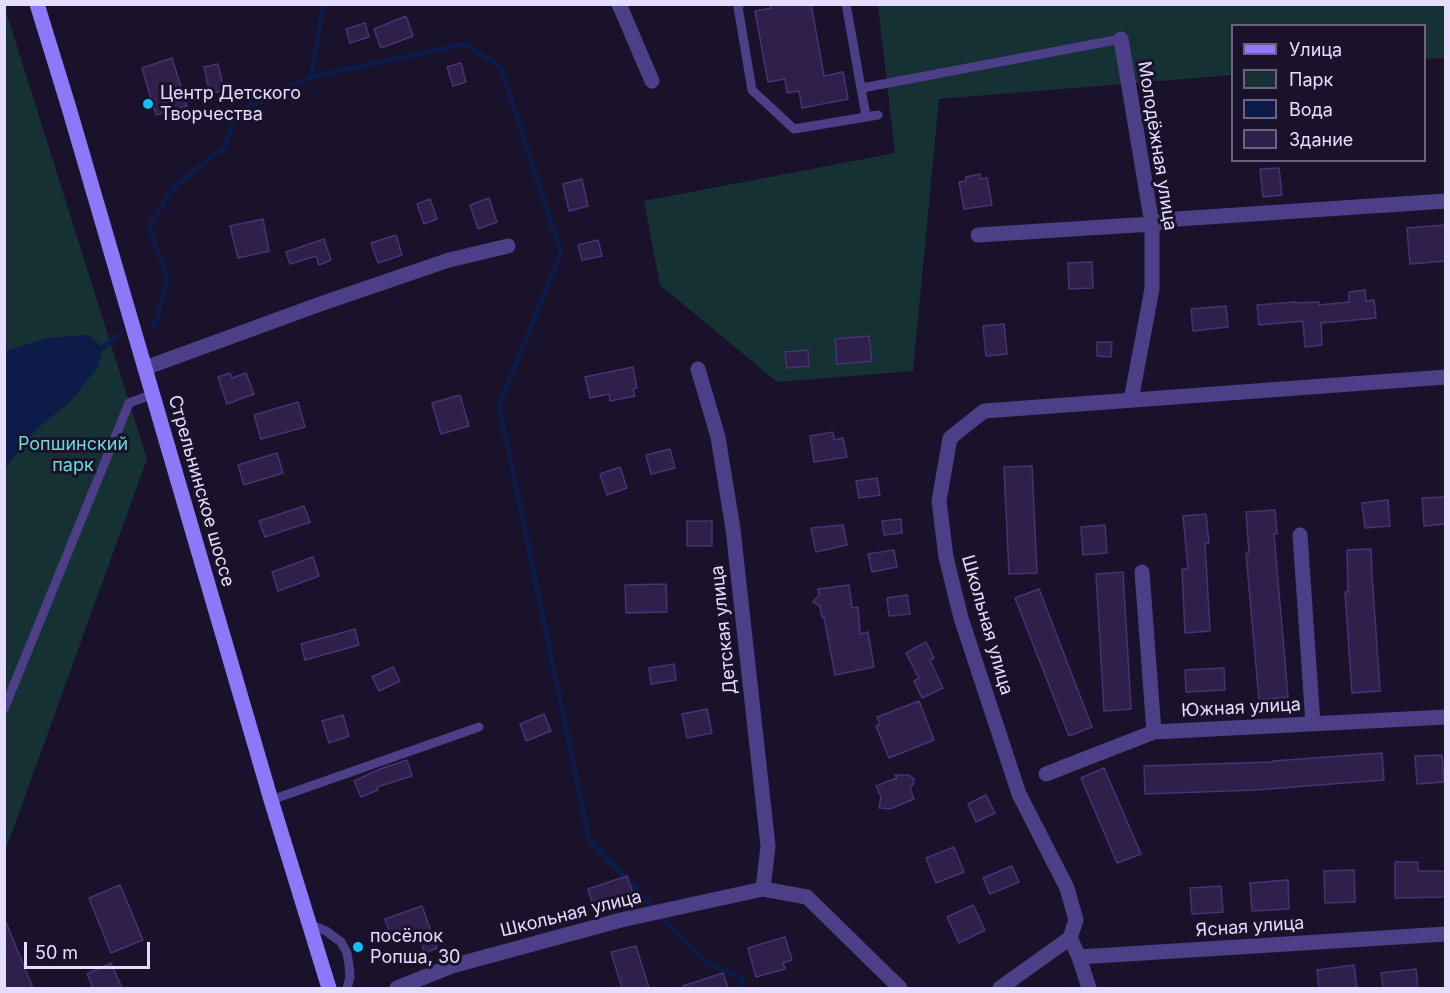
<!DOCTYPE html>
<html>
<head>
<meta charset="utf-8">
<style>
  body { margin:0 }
  #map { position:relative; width:1450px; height:993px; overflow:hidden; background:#1a122b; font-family:Inter,sans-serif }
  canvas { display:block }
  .frame { position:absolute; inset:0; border:6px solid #e5ddfe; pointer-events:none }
  .legend { position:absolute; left:1231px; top:24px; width:195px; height:138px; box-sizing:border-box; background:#1a122b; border:2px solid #6b637f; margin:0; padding:8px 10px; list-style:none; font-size:18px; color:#e5ddfe }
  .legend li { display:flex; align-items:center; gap:12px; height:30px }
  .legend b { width:30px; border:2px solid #6b637f }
  .scale { position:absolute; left:24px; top:942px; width:126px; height:27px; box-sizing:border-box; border:3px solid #e5ddfe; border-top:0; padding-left:8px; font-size:18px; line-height:21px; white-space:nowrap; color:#e5ddfe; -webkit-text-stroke:4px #1a122b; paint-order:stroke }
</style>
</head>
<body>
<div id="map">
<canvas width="1450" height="993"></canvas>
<div class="frame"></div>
<ul class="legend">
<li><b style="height:8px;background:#8d78fa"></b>Улица</li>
<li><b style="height:16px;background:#153134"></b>Парк</li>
<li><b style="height:16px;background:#0d1b48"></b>Вода</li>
<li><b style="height:16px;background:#2e1f4b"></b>Здание</li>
</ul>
<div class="scale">50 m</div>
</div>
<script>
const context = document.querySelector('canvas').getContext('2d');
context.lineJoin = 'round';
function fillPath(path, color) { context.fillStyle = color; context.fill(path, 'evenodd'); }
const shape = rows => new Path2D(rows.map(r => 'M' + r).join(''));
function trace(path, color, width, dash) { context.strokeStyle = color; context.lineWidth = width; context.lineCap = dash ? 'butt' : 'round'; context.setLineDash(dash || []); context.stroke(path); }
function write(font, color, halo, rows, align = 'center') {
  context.font = font + ' Inter,sans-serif'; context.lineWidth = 6; context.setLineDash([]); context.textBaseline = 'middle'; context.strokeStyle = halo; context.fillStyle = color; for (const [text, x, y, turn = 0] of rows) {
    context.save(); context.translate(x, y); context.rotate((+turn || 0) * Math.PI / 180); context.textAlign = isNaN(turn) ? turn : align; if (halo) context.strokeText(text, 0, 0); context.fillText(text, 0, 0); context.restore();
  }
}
const green = shape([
  [4,5,147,459,7,846,4,845],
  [878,5,1445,5,1445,58,1425,59,1424,26,1232,26,1232,75,939,99,913,371,777,382,660,285,644,201,895,153]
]);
const water = shape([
  [88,335,103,347,98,367,70,402,38,428,5,469,5,351,47,338]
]);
const stream = shape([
  [322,4,323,7,311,77,465,44,501,67,561,253,499,405,589,839,652,906],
  [151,327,156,323,167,278,149,227,170,192,194,170,224,148,236,113,311,77],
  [103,347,120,334],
  [661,918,708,963,742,978,740,988]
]);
const building = shape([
  [770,4,811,4,824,76,843,72,848,99,802,108,799,91,787,93,785,79,768,82,755,11,771,8,770,4],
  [406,16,413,36,381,48,374,29,406,16],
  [365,23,369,37,350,43,346,29,365,23],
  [172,58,187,106,156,115,142,68,172,58],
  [461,63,466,82,453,86,447,67,461,63],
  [218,64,224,90,210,94,204,67,218,64],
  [1279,168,1282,195,1263,197,1260,169,1279,168],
  [980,174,980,179,987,178,992,205,964,209,959,182,966,181,966,177,980,174],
  [582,179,588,206,569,211,563,184,582,179],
  [489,198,497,222,478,229,470,205,489,198],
  [430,199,437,219,424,224,417,204,430,199],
  [263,219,269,251,238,258,230,226,263,219],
  [1446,225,1446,261,1410,264,1407,228,1446,225],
  [396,235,402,255,378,263,371,243,396,235],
  [324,239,331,260,319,265,316,256,290,264,286,252,324,239],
  [598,240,602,256,582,260,578,245,598,240],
  [1092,262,1093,288,1069,289,1068,263,1092,262],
  [1365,290,1366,301,1374,300,1376,318,1321,323,1322,345,1305,347,1303,321,1259,325,1257,305,1296,302,1296,303,1319,302,1319,305,1349,302,1349,292,1365,290],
  [1226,306,1228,327,1193,331,1191,309,1226,306],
  [1004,324,1007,354,986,356,983,326,1004,324],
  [869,336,872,361,837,364,835,339,869,336],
  [1097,342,1112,342,1111,357,1097,356,1097,342],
  [808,350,809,366,787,368,785,352,808,350],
  [633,367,637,388,633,389,635,396,610,401,609,394,590,398,585,377,633,367],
  [230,373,232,378,246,373,254,394,227,404,218,377,230,373],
  [460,395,469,426,441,434,432,403,460,395],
  [298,402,305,427,261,439,254,415,298,402],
  [833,432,834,440,843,438,847,457,814,462,810,436,833,432],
  [670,449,675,468,651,474,646,455,670,449],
  [277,453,283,473,244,485,238,465,277,453],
  [1032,466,1037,573,1009,574,1004,467,1032,466],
  [620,467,627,488,607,495,600,474,620,467],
  [877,478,880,495,859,498,856,481,877,478],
  [1446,497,1446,524,1424,526,1422,498,1446,497],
  [1388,500,1390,526,1365,528,1362,503,1388,500],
  [304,506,310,522,265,537,259,521,304,506],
  [1275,510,1277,534,1274,534,1288,697,1259,700,1246,553,1249,553,1246,512,1275,510],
  [1206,514,1209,543,1205,543,1210,631,1185,633,1182,569,1188,569,1183,516,1206,514],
  [901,519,902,533,884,535,882,521,901,519],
  [687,521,712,521,712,546,687,546,687,521],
  [843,525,847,545,816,552,811,528,843,525],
  [1105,525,1107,553,1083,555,1081,527,1105,525],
  [1371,549,1372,575,1380,691,1352,693,1345,592,1348,592,1347,550,1371,549],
  [894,550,897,567,872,572,868,554,894,550],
  [313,557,319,576,278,591,272,572,313,557],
  [1123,572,1131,709,1104,711,1096,574,1123,572],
  [666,584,667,612,626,613,625,585,666,584],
  [849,585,852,608,858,607,860,634,868,632,874,667,835,675,824,617,822,617,820,606,813,602,819,595,818,589,849,585],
  [1039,589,1092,727,1069,736,1015,598,1039,589],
  [907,595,910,614,889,616,887,598,907,595],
  [355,629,359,645,305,660,301,644,355,629],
  [926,642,934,658,930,660,943,688,922,698,914,681,919,678,906,653,926,642],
  [674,664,676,680,651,684,649,668,674,664],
  [393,667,400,681,379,691,372,677,393,667],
  [1224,668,1225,690,1186,692,1185,670,1224,668],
  [919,701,934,740,889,758,876,726,880,724,877,717,919,701],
  [707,709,712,733,687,738,682,714,707,709],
  [544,714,551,731,526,741,520,724,544,714],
  [343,715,349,736,329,743,322,721,343,715],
  [1382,753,1384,780,1255,790,1145,794,1144,766,1273,762,1273,761,1382,753],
  [1442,755,1444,782,1417,784,1415,756,1442,755],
  [407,760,412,776,377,787,378,790,361,797,354,781,380,769,407,760],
  [1104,768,1141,854,1117,863,1081,778,1104,768],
  [895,775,909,775,914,779,913,784,910,788,914,799,890,809,879,808,881,797,876,786,897,778,895,775],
  [986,795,995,813,976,822,968,804,986,795],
  [954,847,964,872,936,883,926,858,954,847],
  [1395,862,1418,862,1418,871,1446,871,1446,897,1395,898,1395,862],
  [1012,866,1019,882,990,894,983,878,1012,866],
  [1354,870,1355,902,1325,903,1324,871,1354,870],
  [627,876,635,899,595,912,588,889,627,876],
  [1288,880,1289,909,1252,911,1250,883,1288,880],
  [120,885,143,940,111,953,89,898,120,885],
  [1221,886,1223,912,1192,914,1190,888,1221,886],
  [973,905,985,930,959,943,947,917,973,905],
  [422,906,437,948,425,953,418,934,409,937,406,928,390,933,385,919,422,906],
  [4,920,5,920,33,988,4,988,4,920],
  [785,937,792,960,783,963,785,969,756,977,748,948,785,937],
  [636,946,649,988,622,988,611,952,636,946],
  [111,963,122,988,93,988,87,974,111,963],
  [1354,965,1357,988,1319,988,1317,970,1354,965],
  [1416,969,1418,988,1383,988,1381,973,1416,969],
  [723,973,728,988,684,988,683,986,723,973]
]);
const service = shape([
  [740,4,738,7,752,90,794,129,878,115],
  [846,4,866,116],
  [862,88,1121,39],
  [4,709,129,403,153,394],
  [271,800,479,727],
  [309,924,326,931,341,942,347,953,349,965,350,977,347,988]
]);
const minor = shape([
  [619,4,652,81],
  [1121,39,1152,224,1152,289,1131,400],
  [978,235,1152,224,1177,219,1446,201],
  [145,368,323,303,449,260,508,246],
  [698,369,718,437,733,529,768,846,763,889],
  [1300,535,1313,724],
  [1142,572,1154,732],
  [1046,774,1154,732,1446,717],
  [1070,938,1079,957,1446,934],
  [1079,957,1089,988],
  [397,988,452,966,621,920,763,889,807,897,900,988],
  [1000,988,1070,938,1076,920,1067,888,1019,794,961,618,946,557,939,501,950,438,984,411,1446,377]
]);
const secondary = shape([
  [37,4,69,108,271,800,329,988]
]);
const markers = [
  [148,104,6,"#11c0f5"],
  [358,947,6,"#11c0f5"]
];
const poiNames = [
  ["Центр Детского",160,94],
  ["Творчества",160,115],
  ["посёлок",370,937],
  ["Ропша, 30",370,958]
];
const streetNames = [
  ["Молодёжная улица",1157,146,81],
  ["Стрельнинское шоссе",201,491,74],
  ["Школьная улица",987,625,74],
  ["Детская улица",724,630,-96],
  ["Южная улица",1241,708,-3],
  ["Школьная улица",571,914,-14],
  ["Ясная улица",1250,927,-4]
];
const parkNames = [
  ["Ропшинский",73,445],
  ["парк",73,466]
];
fillPath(green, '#153134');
fillPath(water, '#0d1b48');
trace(stream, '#0d1b48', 5);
fillPath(building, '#2e1f4b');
trace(building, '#483276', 1.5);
trace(service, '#4c3f87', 9);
trace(minor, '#4c3f87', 15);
trace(secondary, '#8d78fa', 15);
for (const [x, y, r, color] of markers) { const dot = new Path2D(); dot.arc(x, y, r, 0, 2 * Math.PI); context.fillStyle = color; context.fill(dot); trace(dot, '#1a122b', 2); }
write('18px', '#e5ddfe', '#1a122b', poiNames, 'left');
write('18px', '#e5ddfe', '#1a122b', streetNames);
write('18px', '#6adccf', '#1a122b', parkNames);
</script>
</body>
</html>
